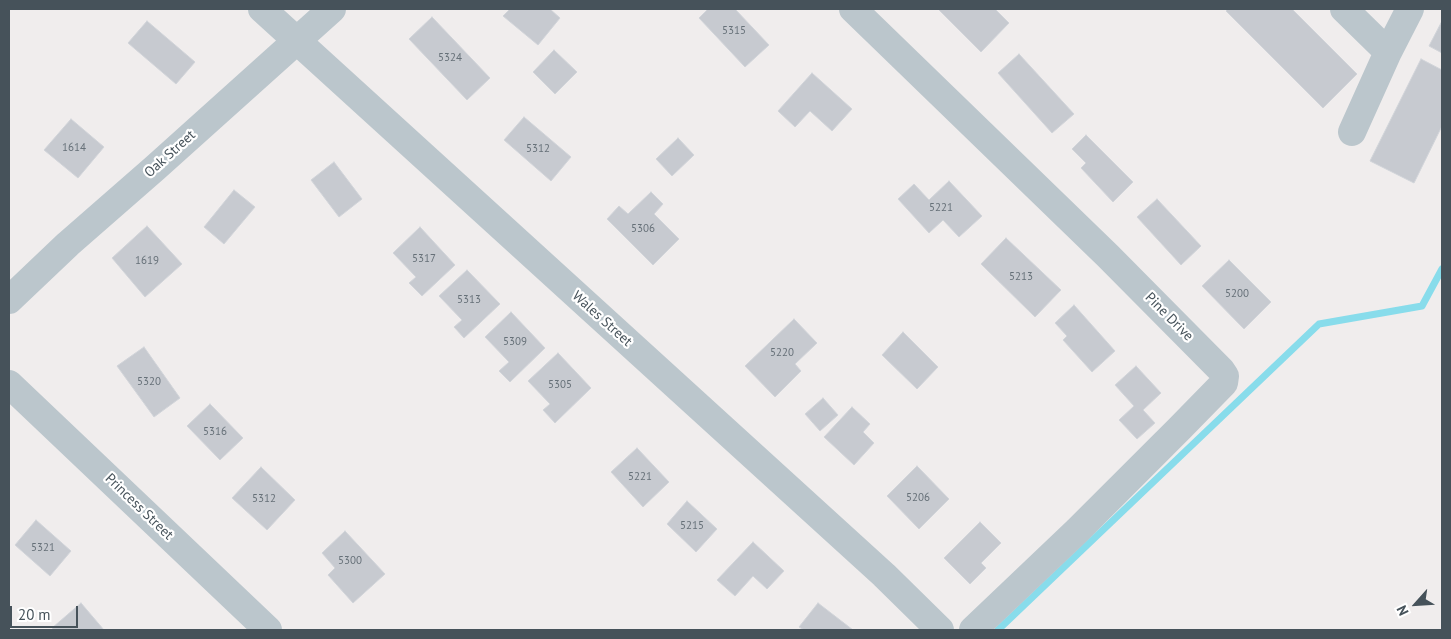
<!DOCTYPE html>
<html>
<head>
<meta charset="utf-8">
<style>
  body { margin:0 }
  #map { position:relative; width:1451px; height:639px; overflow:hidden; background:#f0eded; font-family:"PT Sans",sans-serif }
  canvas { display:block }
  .frame { position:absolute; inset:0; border:10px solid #46525a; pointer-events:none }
  .north { position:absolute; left:1391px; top:579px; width:50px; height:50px; -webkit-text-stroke:4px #fff; paint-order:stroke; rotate:244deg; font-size:14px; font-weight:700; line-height:20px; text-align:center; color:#46525a }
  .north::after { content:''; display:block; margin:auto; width:18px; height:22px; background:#46525a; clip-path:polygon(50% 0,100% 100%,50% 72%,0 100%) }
  .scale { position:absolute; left:10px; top:606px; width:68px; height:22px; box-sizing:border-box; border:2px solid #46525a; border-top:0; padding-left:6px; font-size:15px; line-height:18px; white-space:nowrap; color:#46525a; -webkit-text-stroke:4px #fff; paint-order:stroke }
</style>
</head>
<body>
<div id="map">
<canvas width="1451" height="639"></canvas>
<div class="frame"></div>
<div class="north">N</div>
<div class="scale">20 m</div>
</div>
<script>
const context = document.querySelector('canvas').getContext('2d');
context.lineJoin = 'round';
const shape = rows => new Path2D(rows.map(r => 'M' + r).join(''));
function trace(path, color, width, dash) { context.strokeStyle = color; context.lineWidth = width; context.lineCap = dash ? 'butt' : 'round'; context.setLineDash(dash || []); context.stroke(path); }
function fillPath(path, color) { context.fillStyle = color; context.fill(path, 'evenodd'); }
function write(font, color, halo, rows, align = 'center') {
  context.font = font + ' "PT Sans",sans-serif'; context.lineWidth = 4.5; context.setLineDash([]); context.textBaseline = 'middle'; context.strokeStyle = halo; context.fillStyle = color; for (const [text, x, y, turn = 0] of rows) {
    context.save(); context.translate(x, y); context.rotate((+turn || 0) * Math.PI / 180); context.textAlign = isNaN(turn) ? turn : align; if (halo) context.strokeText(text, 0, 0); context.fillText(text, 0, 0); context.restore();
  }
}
const stream = shape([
  [998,630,1319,324,1422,306,1442,269]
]);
const building = shape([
  [510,9,550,9,560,18,538,45,503,16,510,9],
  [708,9,735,9,769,45,745,67,699,18,708,9],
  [938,9,995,9,1009,23,981,52,938,9],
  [1228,9,1292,9,1357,74,1323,108,1226,11,1228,9],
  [432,17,490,78,467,100,409,39,432,17],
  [147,21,195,62,176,84,128,43,147,21],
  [1442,21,1442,53,1429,46,1442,21],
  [554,50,577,72,555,94,533,72,554,50],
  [1019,54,1074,114,1052,133,998,73,1019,54],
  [1421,59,1442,70,1442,126,1414,183,1370,161,1421,59],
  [812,73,852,109,832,131,810,111,795,127,778,111,812,73],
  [524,117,571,157,551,181,504,140,524,117],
  [71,119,104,147,78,178,44,150,71,119],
  [1086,135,1133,182,1113,202,1081,168,1086,163,1072,149,1086,135],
  [678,138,694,155,672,176,656,159,678,138],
  [334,162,362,199,339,217,311,180,334,162],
  [949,181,982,216,959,237,943,220,929,233,898,199,914,184,929,200,949,181],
  [234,190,255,207,224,244,204,227,234,190],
  [651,192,663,204,654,214,679,239,653,265,607,219,619,206,628,214,651,192],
  [1157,199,1201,246,1181,265,1137,217,1157,199],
  [147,226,182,264,145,297,112,258,147,226],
  [420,227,455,265,422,296,409,283,416,277,393,253,420,227],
  [1006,238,1061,290,1035,317,981,264,1006,238],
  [1229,260,1271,302,1244,329,1202,286,1229,260],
  [467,270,500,304,464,338,454,327,462,320,439,296,467,270],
  [1074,305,1115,351,1092,372,1063,340,1067,336,1055,323,1074,305],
  [511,312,545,348,510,382,499,371,509,362,485,337,511,312],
  [794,319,817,343,795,364,801,371,775,397,745,366,794,319],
  [903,332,938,367,917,389,882,355,903,332],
  [144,347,180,398,154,417,117,366,144,347],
  [558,353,591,388,555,423,543,410,550,404,528,381,558,353],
  [1136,366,1161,393,1143,410,1155,423,1137,439,1119,420,1134,406,1115,385,1136,366],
  [823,398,838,415,820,431,805,414,823,398],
  [210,404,243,438,220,460,187,426,210,404],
  [852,407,870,424,863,432,874,443,854,465,824,437,852,407],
  [637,448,669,482,643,507,611,472,637,448],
  [917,466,949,499,919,529,887,496,917,466],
  [261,467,295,500,267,530,232,498,261,467],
  [687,501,717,529,696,552,667,524,687,501],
  [36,520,71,551,50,576,15,545,36,520],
  [980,522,1001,543,981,563,986,568,970,584,944,558,980,522],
  [345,531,385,574,353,603,328,575,335,568,322,553,345,531],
  [753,542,784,571,767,589,753,576,735,596,717,580,753,542],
  [81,603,104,630,54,630,52,628,81,603],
  [818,603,853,630,804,630,799,627,818,603]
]);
const minor = shape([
  [262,9,884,575,940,630],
  [853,9,1108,256,1221,370,1225,376,1224,383,1180,428,1077,531,973,630],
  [1344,9,1388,52],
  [1352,132,1388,52,1410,9],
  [9,300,68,244,155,168,332,9],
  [9,384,268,630]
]);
const numberNames = [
  ["5315",734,31],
  ["5324",450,58],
  ["1614",74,148],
  ["5312",538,149],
  ["5221",941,208],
  ["5306",643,229],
  ["5317",424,259],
  ["1619",147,261],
  ["5213",1021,277],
  ["5200",1237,294],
  ["5313",469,300],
  ["5309",515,342],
  ["5220",782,353],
  ["5320",149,382],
  ["5305",560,385],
  ["5316",215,432],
  ["5221",640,477],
  ["5206",918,498],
  ["5312",264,499],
  ["5215",692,526],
  ["5321",43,548],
  ["5300",350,561]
];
const streetNames = [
  ["Oak Street",170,154,-42],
  ["Pine Drive",1169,317,45],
  ["Wales Street",602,319,42],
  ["Princess Street",139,507,44]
];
trace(stream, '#88dceb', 7);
fillPath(building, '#c7cad0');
trace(building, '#d1d4d9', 1);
trace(minor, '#bbc6cc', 28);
write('11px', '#667078', null, numberNames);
write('14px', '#46525a', '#fff', streetNames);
</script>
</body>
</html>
